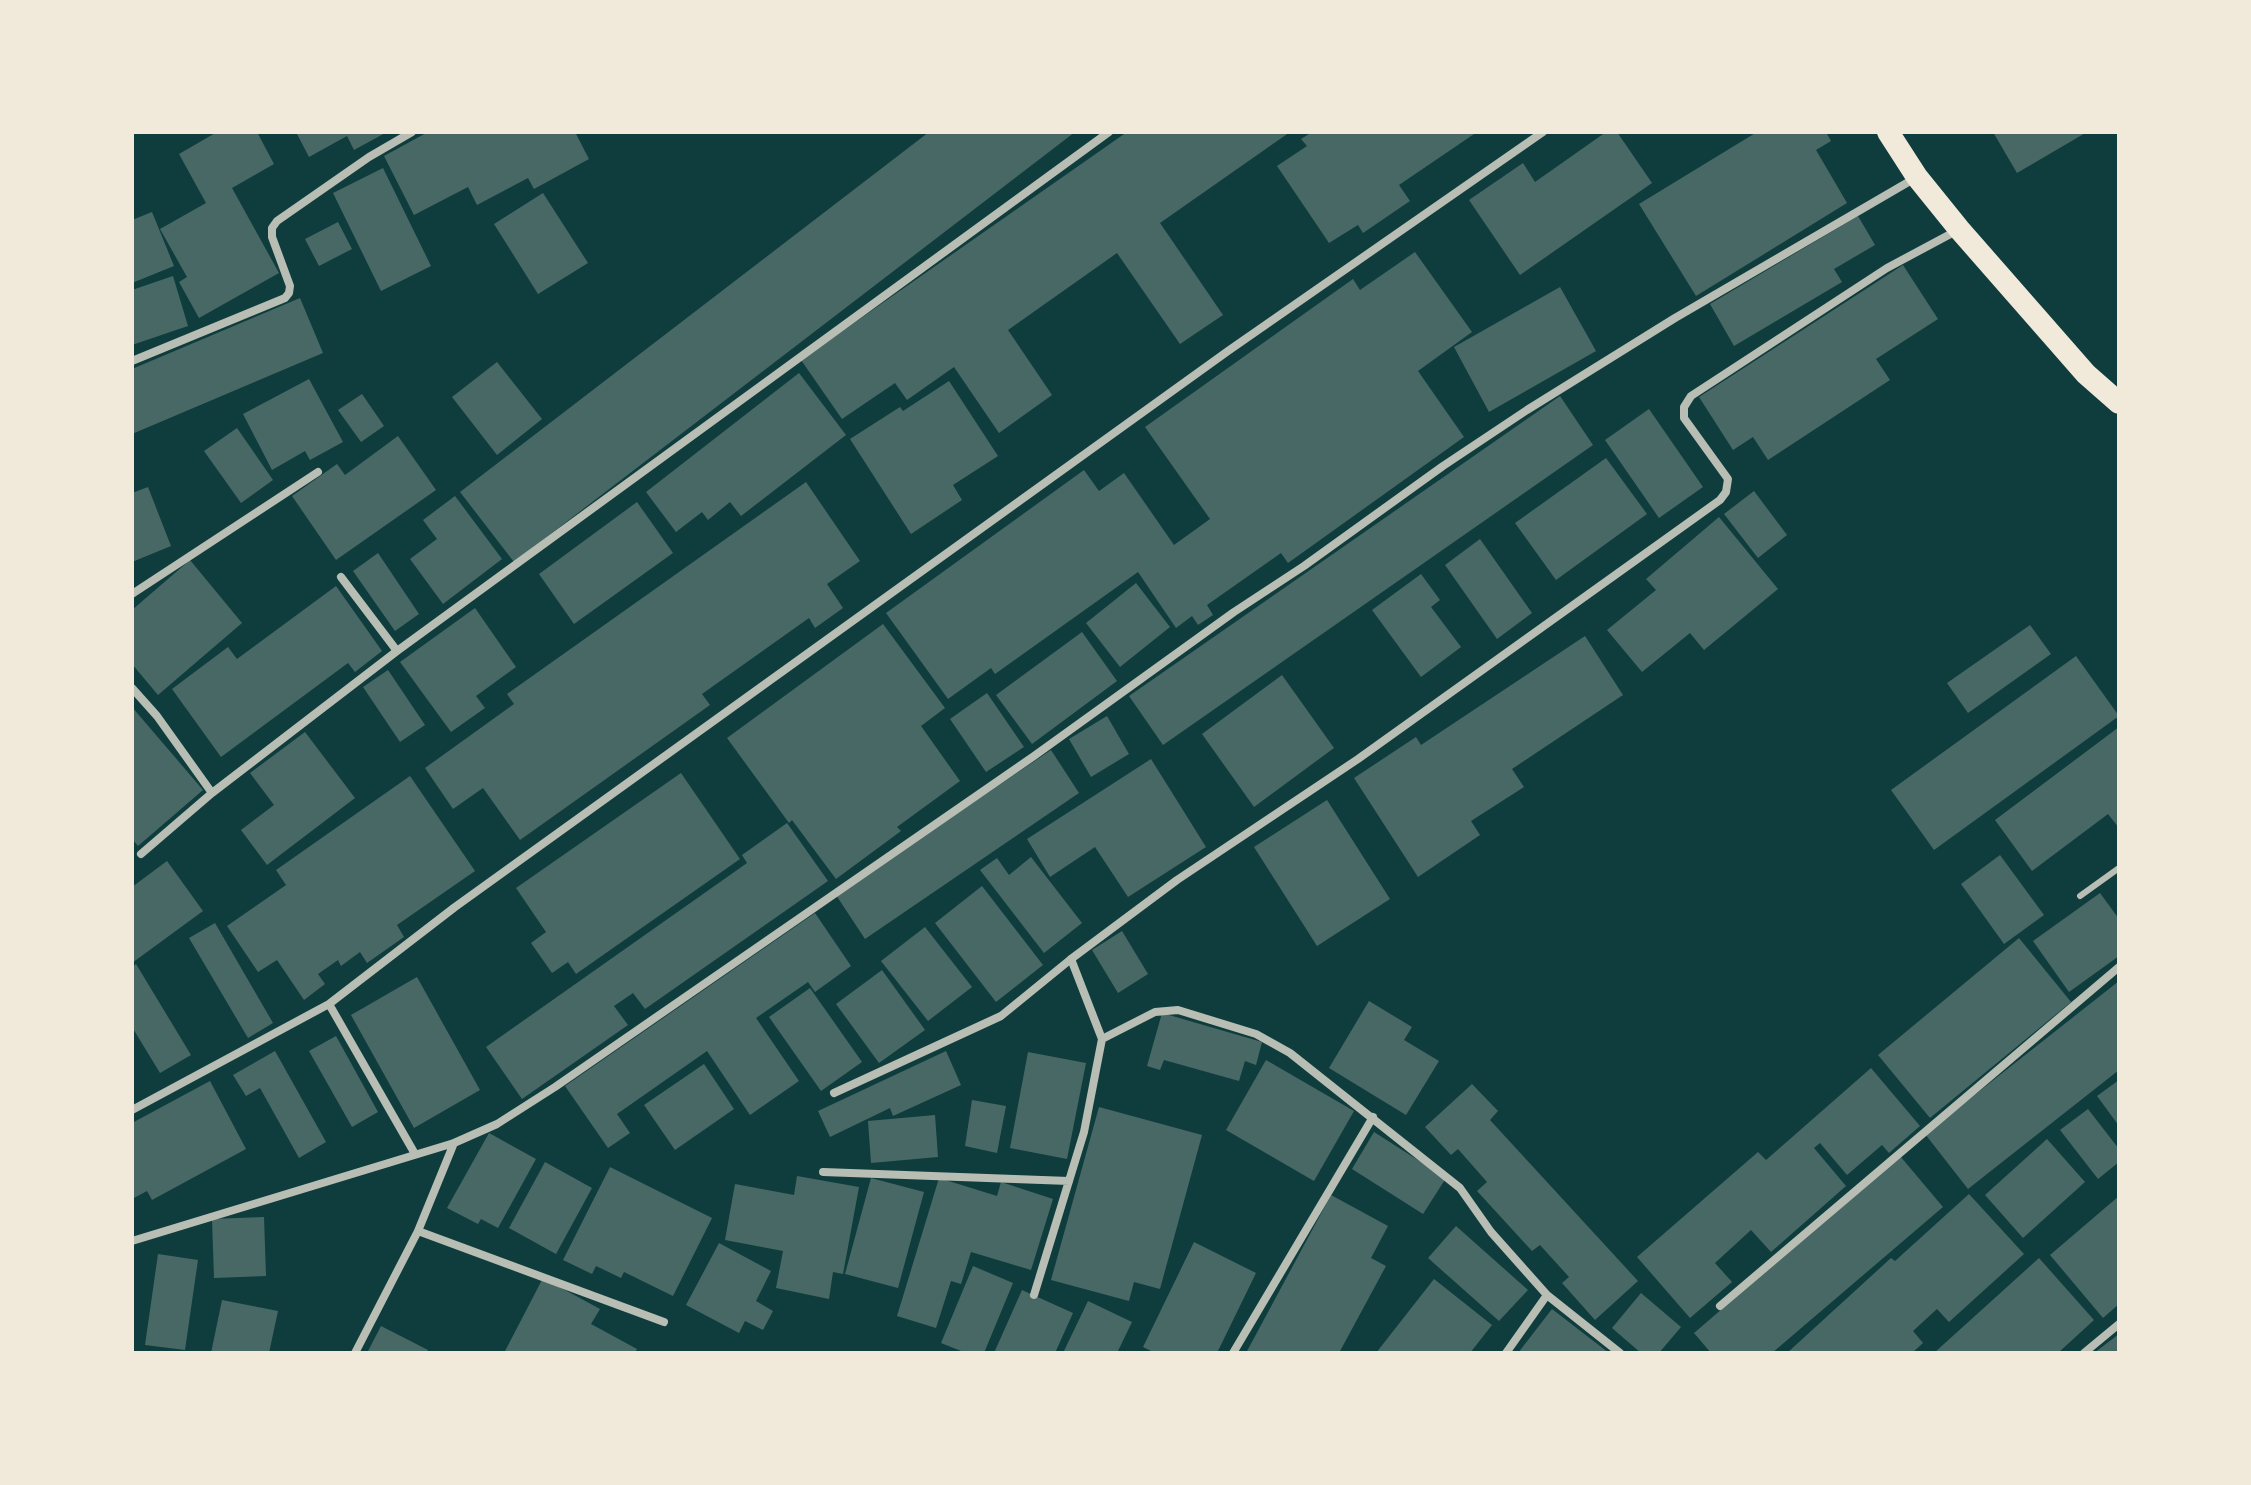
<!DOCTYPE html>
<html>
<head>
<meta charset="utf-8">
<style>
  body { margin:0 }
  #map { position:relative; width:2251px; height:1485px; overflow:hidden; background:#0f3d3e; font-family:"Asap Condensed",sans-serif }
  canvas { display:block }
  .frame { position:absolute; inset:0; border:134px solid #f1e9da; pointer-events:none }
</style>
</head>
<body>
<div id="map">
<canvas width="2251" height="1485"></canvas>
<div class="frame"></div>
</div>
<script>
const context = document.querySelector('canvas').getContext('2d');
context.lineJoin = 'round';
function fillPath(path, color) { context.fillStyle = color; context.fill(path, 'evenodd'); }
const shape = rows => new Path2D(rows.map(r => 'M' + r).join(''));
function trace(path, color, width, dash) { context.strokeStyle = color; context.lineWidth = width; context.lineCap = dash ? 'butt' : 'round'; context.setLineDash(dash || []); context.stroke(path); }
const building = shape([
  [217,132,257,132,274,164,232,188,279,273,199,318,179,282,187,277,160,229,206,203,179,154],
  [296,132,387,132,354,150,347,136,309,157],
  [428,132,575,132,589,159,534,189,528,178,477,205,468,187,414,215,384,156],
  [929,132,1075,132,514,562,460,492],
  [1127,132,1290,132,1160,223,1223,315,1180,344,1117,253,1008,330,1052,395,999,433,954,367,907,400,895,383,842,419,801,360],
  [1312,132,1477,132,1399,185,1410,201,1363,233,1358,225,1329,243,1277,166,1307,146,1301,139],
  [1606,132,1617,132,1652,183,1520,275,1469,200,1523,163,1535,182],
  [1757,132,1826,132,1831,141,1816,150,1847,203,1696,296,1639,204],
  [1993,132,2087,132,2017,173],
  [383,168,431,266,381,291,333,193],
  [543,193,588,263,538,294,494,224],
  [152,212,174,266,132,283,132,220],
  [1858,216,1875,245,1834,269,1842,282,1734,346,1710,304],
  [338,222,352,249,319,266,305,239],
  [1415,252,1472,332,1418,371,1464,437,1288,563,1281,553,1207,605,1213,615,1198,625,1192,616,1176,628,1138,572,995,674,991,668,948,699,886,613,1084,470,1099,491,1124,473,1174,545,1210,519,1145,427,1353,279,1360,290],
  [1903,265,1938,319,1876,359,1890,380,1768,460,1753,437,1733,450,1699,397],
  [173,276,188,326,132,345,132,290],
  [1560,287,1596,351,1489,412,1454,347],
  [300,298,323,353,132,434,132,369],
  [497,362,542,419,497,455,452,397],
  [799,373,846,435,741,516,730,502,708,520,702,512,676,532,646,492],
  [309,379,343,442,310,460,305,451,272,470,243,414],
  [949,381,998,456,953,485,962,500,911,534,850,439,900,407,903,411],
  [362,394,384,426,361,442,338,410],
  [1560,396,1593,445,1163,745,1129,696],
  [1649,409,1703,487,1659,518,1605,440],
  [237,428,273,480,241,503,204,451],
  [398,436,436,490,336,560,292,496,337,464,345,475],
  [1606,458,1647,514,1556,580,1515,523],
  [806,482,860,561,827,584,843,608,815,628,809,618,702,694,710,705,520,840,483,788,453,809,425,768,514,704,507,694],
  [148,487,171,546,132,562,132,493],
  [1754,491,1787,535,1758,558,1724,514],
  [455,496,502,559,443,604,410,559,437,539,423,520],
  [637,502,673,553,574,624,539,574],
  [1719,517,1778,589,1704,650,1690,633,1642,672,1607,630,1656,590,1646,579],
  [1480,539,1532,613,1497,639,1445,565],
  [378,553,419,614,395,631,353,571],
  [190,560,242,623,158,695,132,664,132,610],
  [1421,574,1440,600,1431,607,1461,647,1421,677,1372,610],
  [1136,583,1170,627,1120,667,1086,623],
  [336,586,382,651,355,672,348,663,221,757,172,689,228,647,237,659],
  [475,608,516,667,476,696,485,708,451,732,400,662],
  [883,624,945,708,921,726,960,781,897,827,901,831,836,879,792,820,789,823,727,738],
  [2030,625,2051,654,1968,713,1947,683],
  [1082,632,1117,681,1032,744,996,695],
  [1585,636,1623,695,1512,769,1524,787,1471,821,1480,835,1418,877,1354,778,1416,737,1421,745],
  [2076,656,2119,716,1934,850,1891,790],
  [388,670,425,725,400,742,363,687],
  [1282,675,1334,748,1254,807,1202,734],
  [987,693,1024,747,986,772,950,719],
  [132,707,203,790,138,846,132,839],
  [1107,716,1129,754,1091,777,1069,739],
  [2119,727,2119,828,2108,814,2032,871,1995,820],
  [305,732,355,798,267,865,241,830,274,805,250,773],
  [1051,750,1079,793,865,939,836,895],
  [1151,759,1206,847,1128,897,1095,847,1050,877,1027,839],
  [681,773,740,859,576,974,568,962,552,973,531,943,546,932,516,888],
  [410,776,475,871,397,925,404,937,367,963,360,952,341,966,338,960,318,974,325,984,304,1000,277,960,258,972,227,926,286,885,276,870],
  [1327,800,1390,899,1317,946,1254,847],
  [787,823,828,881,645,1009,633,993,614,1006,628,1025,522,1099,486,1047,747,863,742,855],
  [2000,855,2044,915,2004,944,1961,884],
  [1031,857,1082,923,1044,953,980,870,997,858,1009,875],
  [167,861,203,911,132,963,132,887],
  [982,886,1043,965,996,1002,935,923],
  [2100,893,2119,919,2119,956,2069,992,2033,941],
  [815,913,851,966,815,992,808,982,756,1018,799,1081,750,1115,707,1051,617,1114,630,1133,608,1148,565,1086],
  [215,923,273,1023,248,1038,189,938],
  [925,927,972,987,928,1021,881,961],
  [1122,931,1148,974,1118,993,1092,950],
  [2019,938,2071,1002,1930,1118,1878,1055],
  [136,964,191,1055,160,1073,132,1027,132,967],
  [882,970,925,1030,879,1063,836,1004],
  [417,977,480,1090,414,1128,351,1015],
  [2119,981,2119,1070,1968,1189,1925,1134],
  [810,988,862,1062,821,1091,769,1017],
  [1369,1001,1412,1027,1404,1040,1439,1061,1406,1115,1329,1068],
  [1162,1013,1262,1042,1256,1065,1245,1061,1239,1081,1164,1060,1160,1070,1147,1066],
  [336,1036,378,1112,352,1127,309,1051],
  [275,1051,326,1142,299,1158,260,1088,246,1096,233,1075],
  [946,1051,961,1085,893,1116,890,1108,830,1137,818,1111],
  [1028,1052,1086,1063,1067,1159,1010,1148],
  [1266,1060,1354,1111,1314,1181,1226,1130],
  [704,1064,734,1109,675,1150,644,1105],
  [1871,1068,1920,1126,1889,1153,1882,1145,1847,1175,1820,1143,1814,1148,1846,1186,1771,1252,1751,1230,1715,1263,1732,1282,1690,1318,1637,1257,1758,1152,1766,1160],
  [2119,1080,2119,1126,2097,1096],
  [210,1081,246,1149,152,1200,147,1191,132,1199,132,1123],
  [1472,1084,1498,1111,1490,1120,1638,1281,1595,1320,1562,1283,1569,1277,1540,1245,1532,1251,1477,1191,1487,1182,1458,1149,1451,1155,1425,1127],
  [972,1100,1006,1106,997,1153,965,1146],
  [1099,1107,1202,1135,1160,1289,1134,1282,1129,1301,1051,1280],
  [2088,1109,2119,1149,2119,1162,2098,1179,2060,1130],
  [935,1115,938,1157,871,1163,868,1121],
  [1374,1132,1446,1178,1423,1214,1352,1169],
  [489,1133,536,1159,498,1228,481,1219,478,1224,447,1208],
  [2047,1139,2085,1182,2023,1238,1985,1195],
  [1900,1156,1943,1207,1772,1353,1711,1353,1694,1333],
  [545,1162,592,1188,556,1254,509,1228],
  [610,1167,712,1218,673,1296,624,1272,621,1278,596,1266,592,1274,563,1260],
  [797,1176,859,1187,843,1274,833,1272,829,1299,776,1288,783,1251,725,1240,735,1184,794,1195],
  [871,1178,924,1192,898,1288,845,1274],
  [939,1178,997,1196,1001,1182,1053,1199,1031,1270,971,1252,961,1284,951,1281,936,1328,897,1316],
  [1969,1194,2024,1254,1949,1322,1937,1309,1913,1331,1923,1343,1912,1353,1787,1353,1891,1258,1895,1261],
  [1331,1195,1388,1226,1371,1258,1386,1266,1339,1353,1246,1353],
  [2119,1196,2119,1304,2103,1318,2050,1255],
  [264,1217,266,1276,214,1278,212,1219],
  [1456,1226,1528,1290,1499,1321,1428,1258],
  [1194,1242,1256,1273,1217,1353,1155,1353,1143,1347],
  [719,1243,771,1271,756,1301,773,1311,763,1330,745,1321,739,1333,686,1305],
  [158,1254,198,1260,185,1350,145,1345],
  [2039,1258,2094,1320,2058,1353,1934,1353],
  [973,1266,1013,1283,984,1353,966,1353,941,1343],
  [543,1278,600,1309,591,1324,637,1349,635,1353,504,1353],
  [1434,1279,1492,1325,1470,1353,1376,1353],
  [1022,1290,1073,1313,1055,1353,994,1353],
  [1641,1293,1681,1327,1659,1353,1641,1353,1612,1328],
  [222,1300,278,1311,269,1353,211,1353],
  [1088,1301,1132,1322,1117,1353,1063,1353],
  [1552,1309,1609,1353,1518,1353],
  [381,1326,428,1350,426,1353,367,1353],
  [2119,1334,2119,1353,2094,1353]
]);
const service = shape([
  [2080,896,2119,868]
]);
const minor = shape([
  [132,361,285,298,289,293,290,286,272,237,272,228,277,221,369,157,412,132],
  [341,577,397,651],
  [132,594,318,472],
  [132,688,157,716,212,793],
  [141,854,212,793,397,651,1109,132],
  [329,1004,415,1154],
  [1102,1039,1155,1012,1178,1010,1256,1034,1290,1053,1460,1188,1491,1232,1547,1295,1620,1353],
  [834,1093,1001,1016,1071,959,1177,880,1358,759,1720,500,1726,492,1728,479,1684,418,1684,407,1691,396,1887,268,1958,230],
  [132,1110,329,1004,455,907,1228,351,1543,132],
  [823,1172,1069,1181],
  [418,1231,664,1322],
  [132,1241,454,1143,497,1124,555,1087,1034,756,1234,612,1304,566,1443,466,1527,410,1675,318,1917,177],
  [1034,1295,1084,1132,1102,1039,1071,959],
  [1720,1306,2119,967],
  [355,1353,418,1231,454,1143],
  [1233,1353,1373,1117],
  [1506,1353,1547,1295],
  [2084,1353,2119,1324]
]);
const trunk = shape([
  [1888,132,1917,177,1959,229,2086,374,2119,403]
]);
fillPath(building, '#486865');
trace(service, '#b8beb3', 6);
trace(minor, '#b8beb3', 8);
trace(trunk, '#f1e9da', 22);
</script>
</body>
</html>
